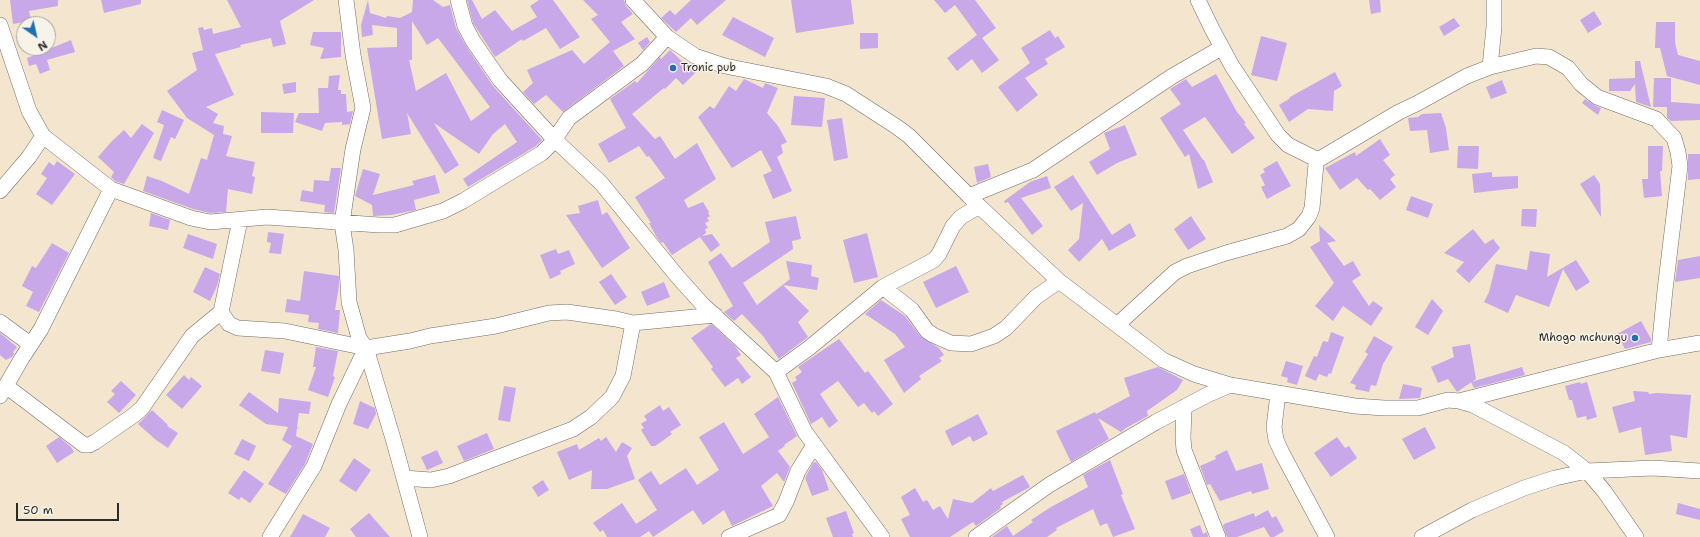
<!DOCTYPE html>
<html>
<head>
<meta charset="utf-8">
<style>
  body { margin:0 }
  #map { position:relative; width:1700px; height:537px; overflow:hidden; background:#f4e5ce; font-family:"Shantell Sans",sans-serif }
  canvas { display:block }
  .north { position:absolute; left:16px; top:16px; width:40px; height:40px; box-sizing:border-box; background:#f7f3e8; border:1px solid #a5a39c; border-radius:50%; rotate:146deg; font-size:11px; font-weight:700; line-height:16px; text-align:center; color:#2b2b2b }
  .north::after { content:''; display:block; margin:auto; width:14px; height:18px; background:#1f6fb2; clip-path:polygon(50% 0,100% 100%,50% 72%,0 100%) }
  .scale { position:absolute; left:16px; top:503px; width:103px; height:18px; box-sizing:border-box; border:2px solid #2b2b2b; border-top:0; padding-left:5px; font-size:12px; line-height:14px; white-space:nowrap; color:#2b2b2b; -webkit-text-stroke:3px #f7f3e8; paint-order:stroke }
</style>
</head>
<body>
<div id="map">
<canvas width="1700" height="537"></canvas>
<div class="north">N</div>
<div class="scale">50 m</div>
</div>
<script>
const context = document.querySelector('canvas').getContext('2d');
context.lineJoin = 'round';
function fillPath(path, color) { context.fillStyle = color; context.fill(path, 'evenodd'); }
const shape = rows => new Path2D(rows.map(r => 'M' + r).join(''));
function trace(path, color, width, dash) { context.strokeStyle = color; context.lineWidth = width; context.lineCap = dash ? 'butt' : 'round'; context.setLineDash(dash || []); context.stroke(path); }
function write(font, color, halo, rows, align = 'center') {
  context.font = font + ' "Shantell Sans",sans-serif'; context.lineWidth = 3; context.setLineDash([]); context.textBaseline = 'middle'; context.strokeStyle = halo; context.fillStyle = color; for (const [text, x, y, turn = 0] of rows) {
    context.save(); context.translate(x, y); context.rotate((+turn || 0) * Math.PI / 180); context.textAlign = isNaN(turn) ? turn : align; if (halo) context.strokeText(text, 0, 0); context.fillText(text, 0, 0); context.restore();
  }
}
const building = shape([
  [10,0,58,0,58,6,29,11,31,21,13,24],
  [101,0,141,0,141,4,104,13],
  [227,0,314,0,280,21,286,44,273,47,271,38,240,45,241,47,215,54,234,95,206,107,218,114,213,123,224,126,223,134,232,136,226,156,255,162,252,176,255,177,252,194,228,189,226,212,210,213,193,209,143,191,147,176,162,181,189,194,201,158,207,160,214,135,187,118,167,91,197,70,192,53,203,50,198,28,203,27,204,30,212,28,213,34,241,27],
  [368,0,370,13,386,18,387,16,400,18,412,12,413,0,433,0,443,7,450,5,456,28,466,46,493,86,542,140,536,146,468,187,463,179,517,142,505,124,493,134,479,154,434,123,459,165,445,174,407,113,411,134,382,139,367,48,397,47,397,28,372,25,373,35,362,37,361,25],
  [412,21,427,45,438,38,490,107,471,121,446,73,416,91,409,60,412,60],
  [467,0,472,0,482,19,495,10,512,31,537,17,530,6,539,0,553,0,580,37,560,49,546,28,523,41,522,39,495,57,473,23],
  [583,0,624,0,626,6,633,14,621,22,635,39,613,51,624,66,563,112,546,95,534,104,523,92,533,83,527,70,572,50,584,64,610,42,591,19,598,15],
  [691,0,726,0,697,25,691,18,676,32,661,18,670,10,675,15],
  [791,0,851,0,854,24,796,33],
  [934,0,975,0,996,28,982,38,999,60,982,73,972,59,957,71,947,58,977,35,955,5,945,13],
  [1369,0,1380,0,1381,12,1371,14],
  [1594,11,1602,24,1588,33,1580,20],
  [733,17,774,38,765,57,722,35],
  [1454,18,1460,26,1444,36,1439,27],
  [1656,22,1675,22,1675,42,1678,55,1700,61,1700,85,1667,76,1660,48,1655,48],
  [1050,30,1055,38,1058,36,1065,47,1045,59,1048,64,1025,78,1038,95,1017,112,998,87,1030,63,1021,48],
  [313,32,341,32,341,57,320,59,324,48,310,45],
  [860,33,878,33,878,48,860,49],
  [1261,36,1287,43,1277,81,1251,75],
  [647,37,650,42,643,50,638,43],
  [71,40,75,52,47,60,50,70,40,74,36,64,29,66,27,58],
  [670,50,686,65,689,63,697,71,683,85,676,78,665,89,664,88,632,114,655,139,660,136,675,159,697,143,716,179,684,200,688,208,703,202,709,212,708,213,710,216,707,218,709,221,705,223,708,228,705,229,706,233,702,236,712,234,720,245,711,252,700,237,672,255,663,242,661,243,656,236,649,223,651,223,635,197,665,178,649,156,647,157,639,146,609,163,598,144,626,128,610,99,635,81,637,83,660,57,661,59],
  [1635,61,1640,61,1651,107,1636,102,1635,84,1630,91,1609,91,1609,79,1635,78],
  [1335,72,1342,86,1334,91,1333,111,1308,109,1289,122,1279,105,1289,99,1290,97],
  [1216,74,1237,112,1246,123,1244,124,1255,138,1232,154,1205,117,1183,130,1203,160,1204,160,1213,182,1198,189,1189,154,1185,157,1160,118,1181,104,1170,89,1186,79,1192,87],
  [340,75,338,90,341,90,341,94,346,94,347,112,353,111,350,124,342,125,342,122,325,123,322,131,295,122,299,113,319,113,318,88,328,88,329,76],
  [1654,78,1671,78,1671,102,1700,104,1700,120,1671,121,1667,118,1667,107,1653,107],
  [744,79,763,88,765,83,778,88,767,113,778,126,787,142,781,145,783,153,777,157,792,191,773,199,763,175,772,171,761,150,732,168,698,117,710,106,714,109,729,86,736,91],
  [1502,80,1507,93,1491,99,1486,87],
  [296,82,296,92,284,94,282,84],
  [794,96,825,98,822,127,791,125],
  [1585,99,1594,105,1601,108,1598,115,1582,103],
  [162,110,184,120,175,139,171,137,161,161,153,158,164,125,157,122],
  [261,112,294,113,293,133,261,133],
  [1441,113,1446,128,1449,150,1430,153,1427,130,1410,131,1408,118,1418,117,1422,114],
  [842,118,848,158,834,161,827,120],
  [142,124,154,133,124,184,115,181,111,177,114,172,98,157,112,141,124,130,131,138],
  [1125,125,1137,155,1117,163,1097,175,1089,162,1110,149,1104,133],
  [1380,139,1390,155,1383,160,1395,175,1390,179,1396,187,1380,200,1370,189,1368,190,1357,178,1340,190,1325,168,1355,152,1356,156],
  [1458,146,1479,146,1478,169,1457,168],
  [1648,146,1663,146,1662,171,1660,171,1662,196,1644,198,1642,179,1648,179],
  [1688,154,1700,154,1700,179,1688,180],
  [57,161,75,174,52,205,36,194,47,178,41,174,49,162,54,166],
  [1277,161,1291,186,1267,199,1261,187,1265,185,1260,175,1265,172,1263,169],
  [988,164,991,177,977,183,974,167],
  [331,168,341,168,334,213,324,212,325,205,300,201,302,190,313,192,314,180,329,181],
  [363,169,380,174,373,195,414,185,412,181,435,175,440,193,414,200,416,210,391,215,373,216,372,205,355,196],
  [1492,172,1492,177,1518,176,1518,188,1474,193,1472,174],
  [1073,175,1112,235,1130,223,1136,236,1109,251,1102,239,1079,262,1068,250,1079,239,1083,203,1071,211,1054,187],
  [1594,175,1600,184,1601,217,1580,184],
  [1047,176,1051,188,1021,198,1043,226,1032,235,1008,202,1005,203,1004,201,1030,182],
  [1411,196,1433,204,1428,218,1406,210],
  [598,200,602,215,607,212,630,248,602,268,566,215,580,213,578,206],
  [1522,209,1537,209,1536,227,1521,226],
  [151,213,170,220,168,230,149,226],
  [796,216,801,239,792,241,793,249,743,283,757,305,790,279,786,261,812,265,811,276,819,278,817,290,783,285,809,311,798,322,808,337,779,359,763,336,742,314,734,321,724,312,733,306,708,262,721,253,732,268,770,242,765,222],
  [1191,216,1206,239,1188,250,1174,229],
  [1319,225,1336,241,1327,243,1344,266,1353,261,1361,275,1352,281,1369,306,1373,301,1383,308,1371,326,1343,306,1333,321,1315,306,1334,283,1310,247,1320,241],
  [1473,229,1485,244,1493,239,1500,248,1469,283,1456,271,1464,262,1444,253],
  [268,232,284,234,281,254,269,253,271,243,267,242],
  [867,233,878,277,854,283,843,240],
  [188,234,217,244,213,259,183,248],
  [52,243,69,253,39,312,26,306,33,292,22,286,32,266,36,268],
  [556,249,558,254,569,250,575,264,560,271,561,274,550,279,540,255],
  [1530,251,1550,254,1547,277,1576,260,1590,282,1576,291,1563,269,1549,307,1516,295,1508,313,1484,302,1489,292,1496,264,1527,270],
  [1700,256,1700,278,1675,282,1678,260],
  [956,266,969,292,936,308,923,282],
  [205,267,220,274,217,286,210,301,193,292],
  [304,271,339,276,339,286,335,310,340,310,338,333,318,329,319,323,308,322,309,315,285,312,287,299,300,301],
  [611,274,627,297,615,305,599,282],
  [664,282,670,297,647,306,641,292],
  [1432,299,1443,311,1428,335,1415,327],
  [881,300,905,316,920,336,939,348,944,355,939,358,942,361,919,376,921,379,904,393,884,360,905,347,895,334,865,314],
  [1641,321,1651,339,1651,342,1625,349,1617,334],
  [711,324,735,346,741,355,736,358,751,377,742,384,738,378,725,387,711,369,713,367,691,338],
  [1331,332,1344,337,1331,374,1329,373,1327,377,1319,374,1316,381,1305,376,1314,356,1317,357,1323,341,1328,342],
  [0,333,17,347,13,352,14,354,12,357,6,360,0,355],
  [1374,336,1393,347,1383,364,1376,386,1371,385,1369,392,1355,389,1356,385,1350,383,1368,354,1365,352],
  [839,339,865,373,868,371,893,404,878,416,874,411,872,413,864,403,858,407,838,381,820,394,838,421,829,428,822,417,811,424,792,383,797,380,795,377,802,372,798,367],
  [1470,344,1476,379,1457,392,1448,379,1438,383,1431,367,1454,357,1452,347],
  [316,347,338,351,333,376,335,377,328,397,308,390,316,367,313,367],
  [265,350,284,353,280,374,261,371],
  [1286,361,1303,366,1297,385,1287,382,1288,378,1281,376],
  [1158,367,1183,380,1177,390,1147,411,1148,416,1126,428,1121,432,1098,418,1109,439,1071,462,1056,431,1095,412,1096,414,1130,396,1124,378],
  [1522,367,1525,375,1474,388,1471,382],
  [184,375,189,380,191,377,202,386,182,409,166,395],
  [121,381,136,395,119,413,107,402,115,394,111,391],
  [1580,382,1581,384,1587,382,1597,417,1587,420,1586,416,1577,418,1572,400,1569,400,1565,386],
  [1403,384,1422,388,1420,398,1399,399],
  [504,386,516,388,510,422,498,420],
  [1633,391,1648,392,1649,394,1657,393,1691,395,1687,438,1670,435,1672,451,1645,455,1641,427,1619,433,1612,407,1635,401],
  [249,392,278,413,279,398,311,402,309,414,299,413,297,427,300,429,297,428,296,436,313,444,305,464,286,494,268,484,292,446,282,440,288,427,266,424,239,405],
  [778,397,797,436,784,445,785,446,778,451,790,467,784,482,777,473,761,486,773,506,732,526,724,510,703,525,693,510,653,537,649,531,640,537,607,537,603,530,600,532,593,523,622,503,636,524,657,510,638,480,651,471,660,485,686,468,697,485,719,470,699,437,724,422,743,454,769,437,754,414],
  [360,401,375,408,376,414,368,429,353,424],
  [660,405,663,411,669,407,681,425,670,432,672,434,661,442,655,446,651,446,641,430,644,428,641,424,647,420,644,416],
  [152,410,168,425,167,426,178,433,168,448,156,440,138,424],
  [978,414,988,434,973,442,970,436,952,446,945,431],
  [1425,427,1436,448,1414,460,1402,439],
  [487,433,494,449,464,461,457,446],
  [59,437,71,447,74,452,57,463,46,446],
  [606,437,616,452,622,442,632,448,627,456,635,479,607,489,591,489,592,470,569,480,557,452,577,444,579,450,599,438,601,441],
  [1337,437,1345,448,1349,446,1357,458,1331,477,1314,453],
  [242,439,256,446,249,461,234,454],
  [437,450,443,463,427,470,421,457],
  [1227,450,1236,471,1262,463,1269,489,1252,494,1251,491,1220,501,1210,484,1207,485,1200,466,1216,459,1215,456],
  [354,458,371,470,356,492,339,481],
  [1110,460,1123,494,1121,495,1135,529,1113,537,1107,523,1100,526,1093,509,1056,528,1057,530,1047,537,992,537,1007,526,1013,536,1033,522,1031,520,1051,507,1088,487,1083,475],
  [816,462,822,470,829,490,812,496,805,478,813,463],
  [244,470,264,484,250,503,241,497,239,500,228,493],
  [1184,474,1191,493,1172,500,1165,481],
  [1023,475,1030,487,1002,502,1003,504,1000,506,1001,508,976,526,973,522,950,537,910,537,901,519,910,515,901,497,915,488,923,502,927,500,933,510,940,506,948,519,953,499,972,503,991,488,993,491],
  [543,480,549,490,538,497,532,487],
  [1678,503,1700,509,1700,520,1676,514],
  [1268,510,1272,518,1276,516,1284,531,1274,537,1270,537,1264,527,1237,537,1227,537,1223,526,1224,524,1254,513,1255,517],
  [846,511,854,533,852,534,853,537,833,537,826,518],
  [369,513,390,537,356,537,350,529],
  [303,514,330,528,325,537,290,537],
  [1200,525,1203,534,1207,532,1208,537,1193,537,1190,529]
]);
const minor = shape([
  [458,0,465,26,473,41,500,80,554,139,601,183,677,276,703,305,776,372,805,432,882,537],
  [633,0,667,37,695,56,725,66,826,86,846,94,897,127,909,136,979,206,1059,281,1163,360,1194,374,1230,385,1355,406,1384,408,1418,408,1448,400,1459,401,1473,405,1564,453,1587,471,1604,491,1636,537],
  [1198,0,1212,29,1232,66,1278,135,1288,145,1318,160],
  [0,25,29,111,43,136,111,189,191,218,210,222,267,217,379,225,395,225,443,211,463,201,542,153,552,143,569,118,642,64,667,37],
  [1490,67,1494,27,1494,0],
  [0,191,29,157,43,136],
  [969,196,1033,170,1171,77,1221,48],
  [240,220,221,312,229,324,238,328,285,331,366,348,410,341,430,336,496,326,549,313,567,312,616,319,633,323,715,315],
  [883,287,912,310,927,331,933,335,951,343,971,344,994,336,1006,328,1036,297,1059,281],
  [0,322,30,344],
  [1117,325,1175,272,1187,266,1226,253,1287,236,1299,229,1309,216,1312,208,1316,164,1318,160,1399,112,1416,104,1467,76,1490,67,1536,56,1549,57,1568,68,1581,84,1597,97,1656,119,1674,138,1678,152,1680,166,1665,290,1659,350],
  [366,348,394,442,420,537],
  [776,372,809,348,883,287,934,260,939,254,953,226,961,217,979,206],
  [6,386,84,445,89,445,95,442,134,415,142,408,192,336,221,312],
  [1278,394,1274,427,1276,440,1282,453,1327,537],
  [0,396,22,358,41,329,111,189],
  [1459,401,1659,350,1700,343],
  [1184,407,1183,438,1184,450,1218,537],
  [404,478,431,480,449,476,573,429,591,417,612,397,623,376,633,323],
  [270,537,314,466,339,404,366,348,359,338,349,302,346,250,342,223,353,149,363,108,353,55,346,0],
  [729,537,779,515,786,502,798,471,814,445],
  [976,537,1049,485,1156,422,1207,395,1230,385],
  [1422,537,1472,510,1524,488,1555,478,1587,471,1653,468,1700,471]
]);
const markers = [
  [673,68,4,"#1f6fb2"],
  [1635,338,4,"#1f6fb2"]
];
const poiNames = [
  ["Tronic pub",681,68],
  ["Mhogo mchungu",1627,338,"right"]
];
fillPath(building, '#c8a8e8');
trace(minor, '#716c64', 16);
trace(minor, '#fff', 15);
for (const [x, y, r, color] of markers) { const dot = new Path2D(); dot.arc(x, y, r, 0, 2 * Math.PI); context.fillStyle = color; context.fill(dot); trace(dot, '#f7f3e8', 1.5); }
write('11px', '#2b2b2b', '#f7f3e8', poiNames, 'left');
</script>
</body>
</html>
